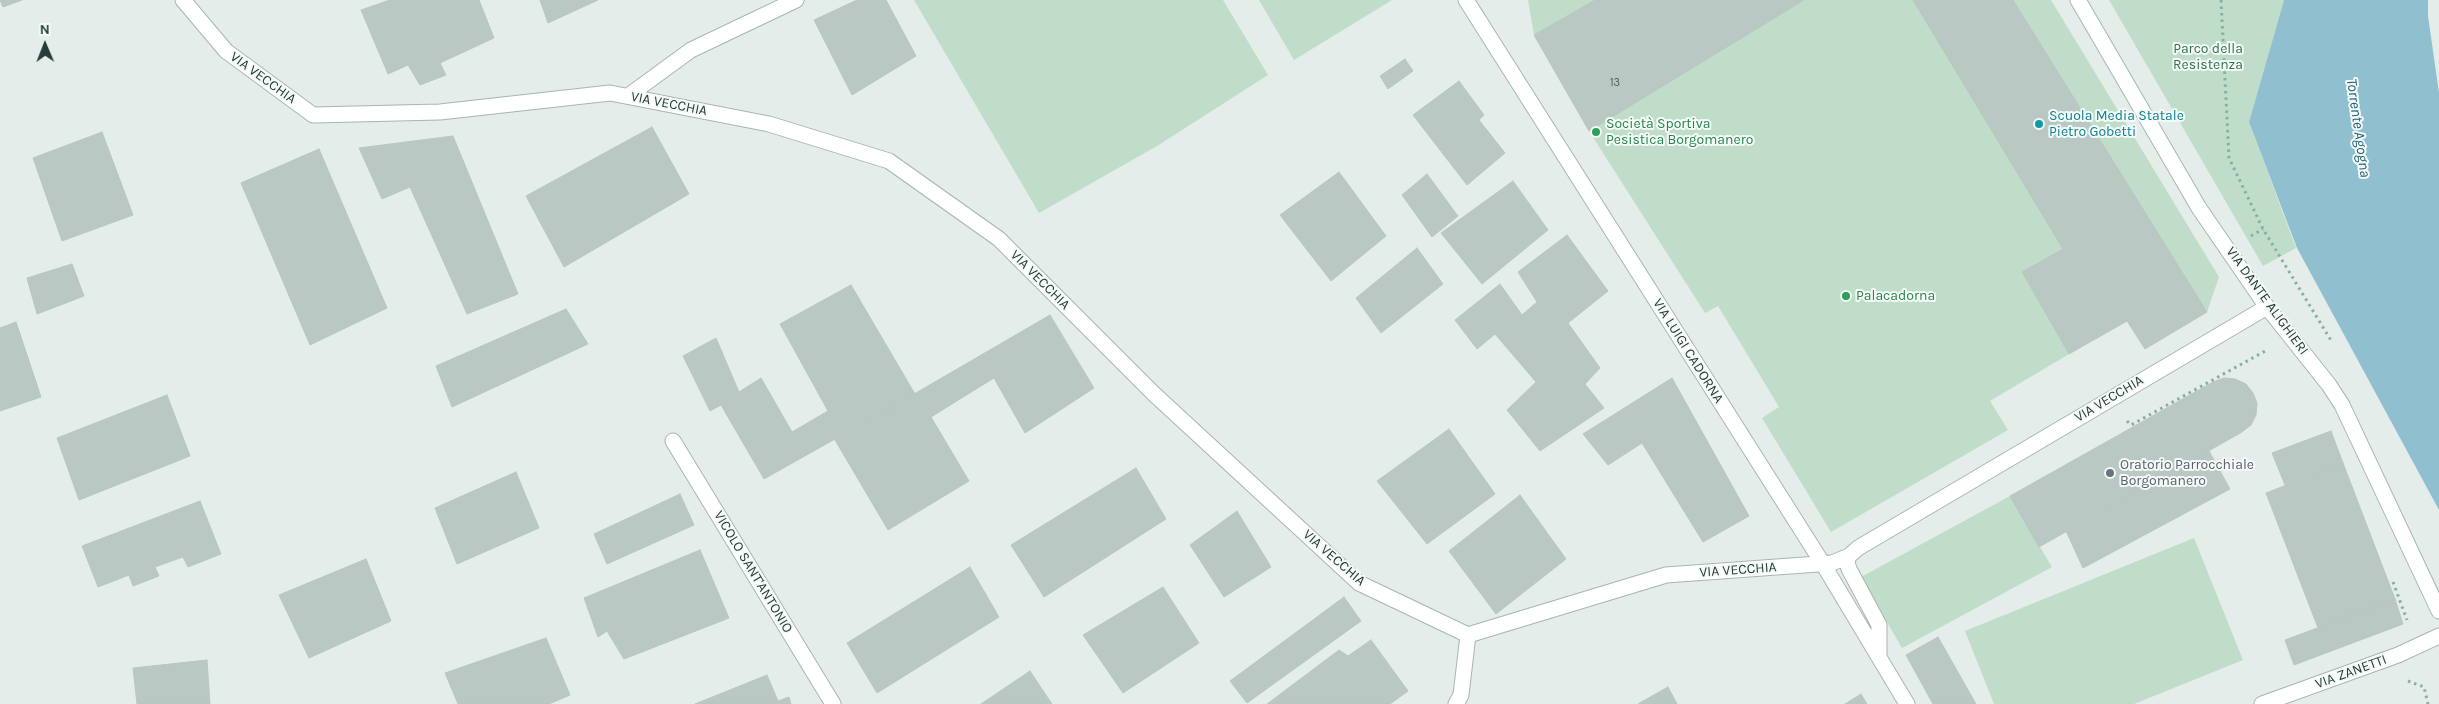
<!DOCTYPE html>
<html>
<head>
<meta charset="utf-8">
<style>
  body { margin:0 }
  #map { position:relative; width:2439px; height:704px; overflow:hidden; background:#e5edea; font-family:Karla,sans-serif }
  canvas { display:block }
  .north { position:absolute; left:20px; top:20px; width:50px; height:50px; -webkit-text-stroke:4px #f5faf8; paint-order:stroke; rotate:359deg; font-size:14px; font-weight:700; line-height:20px; text-align:center; color:#253e39 }
  .north::after { content:''; display:block; margin:auto; width:18px; height:22px; background:#253e39; clip-path:polygon(50% 0,100% 100%,50% 72%,0 100%) }
</style>
</head>
<body>
<div id="map">
<canvas width="2439" height="704"></canvas>
<div class="north">N</div>
</div>
<script>
const context = document.querySelector('canvas').getContext('2d');
context.lineJoin = 'round';
function fillPath(path, color) { context.fillStyle = color; context.fill(path, 'evenodd'); }
const shape = rows => new Path2D(rows.map(r => 'M' + r).join(''));
function trace(path, color, width, dash) { context.strokeStyle = color; context.lineWidth = width; context.lineCap = dash ? 'butt' : 'round'; context.setLineDash(dash || []); context.stroke(path); }
function write(font, color, halo, rows, align = 'center') {
  context.font = font + ' Karla,sans-serif'; context.lineWidth = 4; context.setLineDash([]); context.textBaseline = 'middle'; context.strokeStyle = halo; context.fillStyle = color; for (const [text, x, y, turn = 0] of rows) {
    context.save(); context.translate(x, y); context.rotate((+turn || 0) * Math.PI / 180); context.textAlign = isNaN(turn) ? turn : align; if (halo) context.strokeText(text, 0, 0); context.fillText(text, 0, 0); context.restore();
  }
}
const green = shape([
  [914,0,1223,0,1268,75,1157,146,1039,213],
  [1259,0,1392,0,1294,60],
  [1528,0,1595,0,1534,35],
  [1804,0,1913,0,2063,249,2022,272,2069,354,1990,401,2008,430,1831,532,1762,418,1779,407,1718,306,1705,313,1589,131],
  [2013,0,2051,0,2219,277,2207,312],
  [2109,0,2284,0,2249,122,2296,248,2263,266],
  [2010,496,2052,567,1902,648,1861,577],
  [2194,538,2243,660,2134,704,1994,704,1965,631]
]);
const water = shape([
  [2284,0,2428,0,2428,16,2439,93,2439,510,2297,248,2249,122]
]);
const building = shape([
  [0,0,22,0,3,7,0,0],
  [479,0,494,38,440,63,446,75,420,85,408,65,388,74,361,10,390,0,479,0],
  [540,0,598,0,548,23,540,0],
  [857,0,886,0,916,56,852,95,814,20,857,0],
  [1595,0,1804,0,1589,131,1534,35,1595,0],
  [1913,0,2013,0,2207,312,2145,349,2127,321,2069,354,2022,272,2063,249,1913,0],
  [1405,59,1413,71,1388,89,1380,76,1405,59],
  [1459,81,1484,115,1479,120,1505,153,1467,185,1413,115,1459,81],
  [652,127,689,194,564,267,526,196,652,127],
  [102,132,133,215,62,241,33,158,102,132],
  [453,136,518,294,467,314,410,187,382,199,359,148,453,136],
  [319,149,387,308,310,345,241,183,319,149],
  [1339,172,1386,236,1331,281,1280,215,1339,172],
  [1427,174,1458,216,1432,237,1402,195,1427,174],
  [1513,181,1548,230,1482,284,1441,233,1513,181],
  [1567,235,1608,291,1568,323,1600,368,1585,384,1604,408,1540,451,1507,410,1536,382,1495,334,1477,349,1455,320,1500,284,1522,315,1537,302,1518,272,1567,235],
  [1417,248,1443,284,1381,333,1356,298,1417,248],
  [72,264,84,296,37,314,27,278,72,264],
  [851,285,915,394,764,479,721,405,710,411,683,356,716,338,739,392,761,378,792,432,828,411,780,324,851,285],
  [566,309,588,344,452,407,436,366,566,309],
  [1050,315,1094,388,1025,433,994,378,931,417,969,481,888,530,835,440,1050,315],
  [16,322,41,397,0,411,0,328,16,322],
  [1672,378,1749,516,1703,542,1642,443,1608,465,1583,434,1672,378],
  [2224,378,2235,379,2246,384,2253,393,2257,403,2256,415,2251,425,2242,432,2039,547,2010,496,2213,382,2224,378],
  [167,395,190,456,79,500,57,438,167,395],
  [1449,429,1495,494,1427,544,1377,481,1449,429],
  [2331,431,2343,463,2285,485,2272,453,2331,431],
  [2209,451,2230,489,2083,568,2066,531,2209,451],
  [2343,463,2395,599,2318,628,2266,493,2343,463],
  [1136,468,1166,519,1044,597,1011,545,1136,468],
  [516,472,539,528,457,564,435,508,516,472],
  [680,494,694,525,607,564,594,534,680,494],
  [1520,495,1566,559,1496,614,1449,551,1520,495],
  [200,501,221,554,188,567,183,557,155,567,159,576,133,586,129,575,98,587,82,546,200,501],
  [1237,511,1271,567,1224,597,1190,545,1237,511],
  [700,550,729,618,624,659,607,631,598,637,584,598,700,550],
  [366,559,391,621,309,658,279,595,366,559],
  [970,567,999,617,877,693,847,643,970,567],
  [1163,587,1199,643,1123,693,1083,635,1163,587],
  [1344,597,1361,621,1247,703,1230,681,1344,597],
  [2395,599,2403,624,2294,665,2285,640,2395,599],
  [1938,637,1976,704,1933,704,1906,655,1938,637],
  [546,638,570,695,549,704,458,704,445,673,546,638],
  [1371,640,1408,691,1390,704,1267,704,1339,650,1348,656,1371,640],
  [207,660,210,704,137,704,133,668,207,660],
  [1030,671,1052,704,981,704,1030,671],
  [767,675,778,701,789,697,791,704,695,704,767,675],
  [1668,687,1677,704,1638,704,1668,687],
  [1861,694,1867,704,1845,704,1861,694]
]);
const path = shape([
  [2221,0,2229,158,2263,229,2332,342],
  [2251,236,2263,229],
  [2127,421,2131,425,2267,350],
  [2393,582,2407,620],
  [2408,681,2424,687,2428,704]
]);
const lane = shape([
  [628,96,691,50,796,0]
]);
const street = shape([
  [183,0,226,51,313,115,440,112,610,93,769,124,889,161,999,239,1154,394,1359,583,1468,635,1666,575,1832,563,1849,556],
  [1466,0,1823,564,1907,704],
  [673,441,833,704],
  [1879,656,1879,625,1849,569,1847,562,1849,556,1858,548,2267,307],
  [1456,704,1461,695,1468,635],
  [2262,704,2398,655,2439,636]
]);
const secondary = shape([
  [2078,0,2199,208,2267,307,2329,385,2342,405,2439,611]
]);
const markers = [
  [2039,124,5,"#0f9aa8"],
  [1596,132,5,"#2e9e5b"],
  [1846,296,5,"#2e9e5b"],
  [2110,473,5,"#6b7280"]
];
const numberNames = [
  ["13",1615,83]
];
const parkNames = [
  ["Parco della",2208,49],
  ["Resistenza",2208,65]
];
const streetNames = [
  ["VIA VECCHIA",263,78,36],
  ["VIA VECCHIA",669,104,11],
  ["VIA VECCHIA",1040,280,45],
  ["VIA DANTE ALIGHIERI",2267,301,54],
  ["VIA LUIGI CADORNA",1688,351,58],
  ["VIA VECCHIA",2109,399,-31],
  ["VIA VECCHIA",1334,558,41],
  ["VIA VECCHIA",1738,570,-4],
  ["VICOLO SANT'ANTONIO",753,572,59],
  ["VIA ZANETTI",2351,672,-20]
];
const cultureNames = [
  ["Scuola Media Statale",2049,116],
  ["Pietro Gobetti",2049,132]
];
const leisureNames = [
  ["Società Sportiva",1606,124],
  ["Pesistica Borgomanero",1606,140],
  ["Palacadorna",1856,296]
];
const worshipNames = [
  ["Oratorio Parrocchiale",2120,465],
  ["Borgomanero",2120,481]
];
const waterNames = [
  ["Torrente Agogna",2358,128,82]
];
fillPath(green, '#bfddc9');
fillPath(water, '#90c0cf');
fillPath(building, '#bac8c3');
trace(building, '#b7c7c1', 1);
trace(lane, '#a8b5b1', 17);
trace(street, '#a8b5b1', 17);
trace(secondary, '#a3b8b2', 17);
trace(path, '#87afa5', 3, [2.5, 4]);
trace(lane, '#fff', 15);
trace(street, '#fff', 15);
trace(secondary, '#fff', 15);
for (const [x, y, r, color] of markers) { const dot = new Path2D(); dot.arc(x, y, r, 0, 2 * Math.PI); context.fillStyle = color; context.fill(dot); trace(dot, '#f5faf8', 2); }
write('11px', '#4a605c', null, numberNames);
write('14px', '#31734f', '#f5faf8', parkNames);
write('14px', '#253e39', '#f5faf8', streetNames);
write('14px', '#0d838f', '#f5faf8', cultureNames, 'left');
write('14px', '#27864d', '#f5faf8', leisureNames, 'left');
write('14px', '#5b616d', '#f5faf8', worshipNames, 'left');
write('italic 15px', '#216377', '#f5faf8', waterNames);
</script>
</body>
</html>
